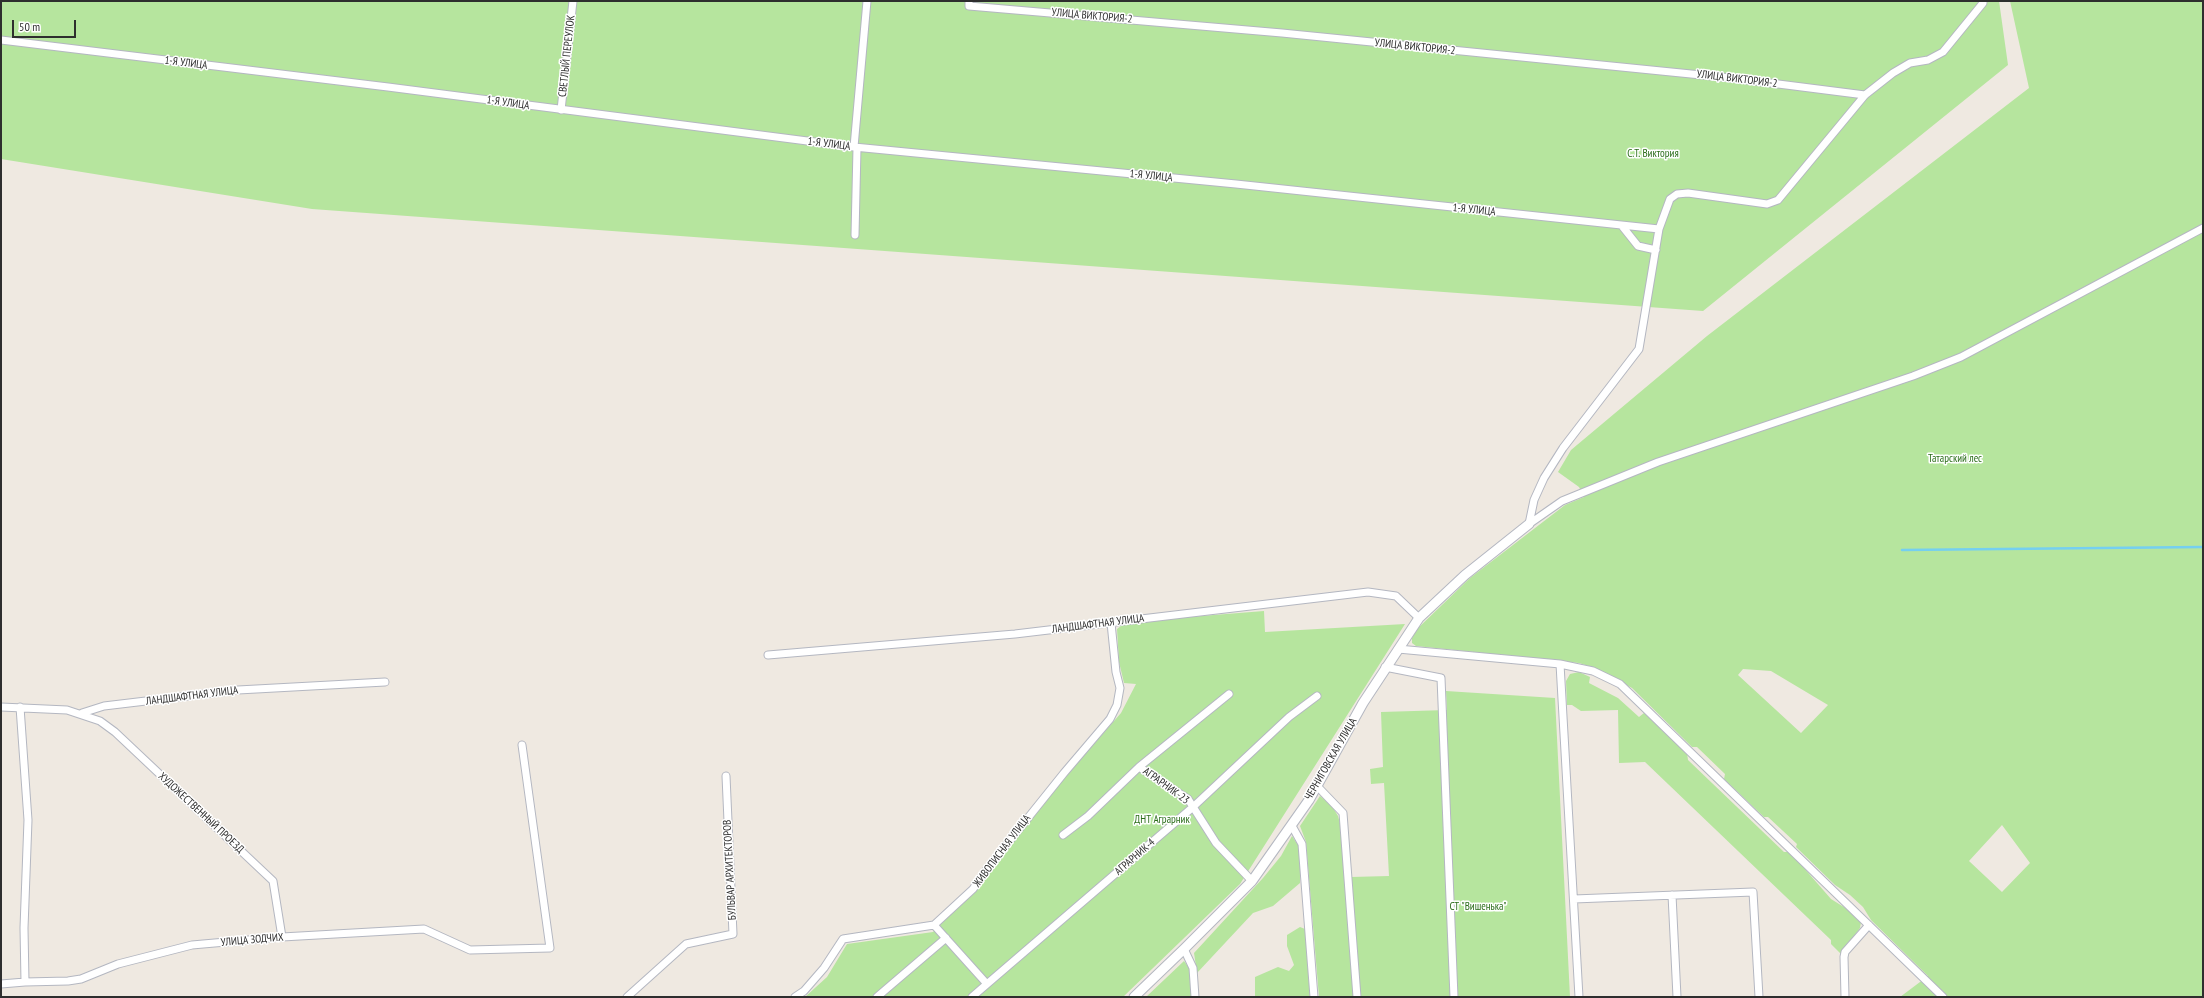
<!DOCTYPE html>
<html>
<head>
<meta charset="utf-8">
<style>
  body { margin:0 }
  #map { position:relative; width:2204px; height:998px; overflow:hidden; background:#efe9e1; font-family:"PT Sans Narrow",sans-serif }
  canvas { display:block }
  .frame { position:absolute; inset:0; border:2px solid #2e2e2e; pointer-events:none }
  .scale { position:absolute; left:12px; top:20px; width:64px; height:18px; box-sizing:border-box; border:2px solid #2e2e2e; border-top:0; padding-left:5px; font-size:12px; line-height:14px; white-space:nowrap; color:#2e2e2e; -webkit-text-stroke:3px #fff; paint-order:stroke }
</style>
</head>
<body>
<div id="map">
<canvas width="2204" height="998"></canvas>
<div class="frame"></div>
<div class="scale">50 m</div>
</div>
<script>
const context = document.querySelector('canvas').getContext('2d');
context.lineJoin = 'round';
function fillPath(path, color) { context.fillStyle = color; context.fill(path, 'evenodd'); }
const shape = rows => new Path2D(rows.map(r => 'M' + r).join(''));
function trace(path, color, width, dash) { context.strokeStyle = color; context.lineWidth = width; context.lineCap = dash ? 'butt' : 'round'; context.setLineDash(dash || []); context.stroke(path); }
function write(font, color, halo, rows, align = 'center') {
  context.font = font + ' "PT Sans Narrow",sans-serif'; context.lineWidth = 3; context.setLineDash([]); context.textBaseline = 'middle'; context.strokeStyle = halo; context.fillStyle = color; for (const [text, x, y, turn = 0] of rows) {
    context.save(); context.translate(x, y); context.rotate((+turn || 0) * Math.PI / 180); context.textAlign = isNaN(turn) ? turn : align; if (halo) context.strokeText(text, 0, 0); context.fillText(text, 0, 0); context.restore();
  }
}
const green = shape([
  [1,1,1999,1,2008,65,1703,311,312,209,1,159],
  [2010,1,2203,1,2203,997,1900,997,1928,976,1871,920,1863,907,1850,895,1835,885,1796,847,1797,844,1768,817,1764,817,1724,779,1725,774,1697,747,1692,747,1632,688,1595,668,1579,663,1416,646,1412,643,1412,638,1416,630,1470,578,1565,505,1584,497,1579,487,1558,472,1571,450,1707,336,2029,88],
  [1743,669,1771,671,1828,705,1801,733,1738,675],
  [2002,825,2030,863,2002,892,1969,861],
  [1264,611,1265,632,1405,624,1240,884,1123,997,805,997,827,977,847,944,933,932,983,881,1042,803,1121,713,1136,684,1124,683,1119,662,1117,629,1126,622],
  [1579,672,1590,677,1589,683,1618,698,1639,717,1644,713,1687,753,1688,760,1784,852,1790,852,1831,899,1847,909,1861,922,1860,928,1841,954,1831,944,1831,940,1645,762,1619,763,1618,710,1581,711,1572,705,1567,705,1566,681,1570,674],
  [1446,691,1555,698,1570,997,1359,997,1351,877,1389,876,1384,783,1371,784,1370,769,1383,767,1381,712,1447,710],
  [1320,796,1332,806,1338,816,1342,831,1354,997,1319,997,1306,842,1300,826],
  [1292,836,1298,845,1300,857,1300,883,1273,906,1253,913,1197,973,1194,953,1263,878,1281,856],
  [1300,927,1305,929,1310,997,1255,997,1255,977,1278,967,1289,971,1294,965,1287,946,1287,935],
  [1184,961,1190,969,1192,997,1146,997]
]);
const stream = shape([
  [1902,550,2203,547]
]);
const minor = shape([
  [969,1,969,6,1282,33,1731,78,1865,95],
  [1,40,388,87,854,147,1236,184,1659,229],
  [561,110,573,1],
  [854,147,867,1],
  [1622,226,1638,246,1656,250],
  [855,235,857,148],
  [1529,524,1534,500,1544,478,1563,448,1639,349,1659,229,1670,199,1677,194,1688,193,1767,204,1778,200,1865,95,1893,73,1910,63,1928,60,1943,52,1983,3,1983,1],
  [1529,524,1562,501,1658,462,1913,376,1961,357,2203,228],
  [1398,649,1560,664,1593,671,1620,684,1943,997],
  [768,655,1015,634,1368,592,1396,596,1419,618],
  [1560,664,1579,997],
  [1385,667,1441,678,1454,997],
  [1,707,67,710,100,721,115,732,273,881,282,937],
  [20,707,28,820,24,928,25,982,68,981,81,979,118,964,192,945,282,937,424,929,470,950,550,948,522,745],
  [82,713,104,706,238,690,385,682],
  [1139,767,1188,799,1216,843,1252,881],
  [1317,786,1343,813,1357,997],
  [1292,826,1302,844,1314,997],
  [1063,835,1088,816,1139,767,1229,694],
  [1672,895,1677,997],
  [1574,899,1753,892,1759,997],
  [934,925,987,984,972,997],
  [1184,949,1193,968,1195,997],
  [1,984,25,982],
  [987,984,1193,807,1289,717,1317,696],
  [627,997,686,944,733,934,726,776],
  [795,997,804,991,824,968,843,939,934,925,973,889,987,869,1064,773,1110,719,1117,705,1120,688,1116,672,1111,623],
  [877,997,946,938],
  [1845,997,1844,957,1845,952,1869,925]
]);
const tertiary = shape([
  [1134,997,1184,949,1252,881,1309,800,1363,703,1419,618,1465,575,1529,524]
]);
const streetNames = [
  ["УЛИЦА ВИКТОРИЯ-2",1092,16,5],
  ["УЛИЦА ВИКТОРИЯ-2",1415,47,6],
  ["СВЕТЛЫЙ ПЕРЕУЛОК",567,56,-84],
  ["1-Я УЛИЦА",186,63,7],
  ["УЛИЦА ВИКТОРИЯ-2",1737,79,7],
  ["1-Я УЛИЦА",508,103,8],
  ["1-Я УЛИЦА",829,144,7],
  ["1-Я УЛИЦА",1151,176,6],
  ["1-Я УЛИЦА",1474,210,6],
  ["ЛАНДШАФТНАЯ УЛИЦА",1098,624,-7],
  ["ЛАНДШАФТНАЯ УЛИЦА",192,696,-7],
  ["ЧЕРНИГОВСКАЯ УЛИЦА",1331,759,-60],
  ["АГРАРНИК-23",1166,786,36],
  ["ХУДОЖЕСТВЕННЫЙ ПРОЕЗД",201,813,43],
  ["ЖИВОПИСНАЯ УЛИЦА",1002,851,-53],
  ["АГРАРНИК-4",1135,857,-41],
  ["БУЛЬВАР АРХИТЕКТОРОВ",730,870,-93],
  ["УЛИЦА ЗОДЧИХ",252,940,-5]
];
const parkNames = [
  ["С.Т. Виктория",1653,154],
  ["Татарский лес",1955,459],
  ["ДНТ Аграрник",1162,820],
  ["СТ \"Вишенька\"",1478,907]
];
fillPath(green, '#b6e59e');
trace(stream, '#75cff0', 2.5);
trace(minor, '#b4b7c1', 9);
trace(tertiary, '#b4b7c1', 11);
trace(minor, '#fff', 7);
trace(tertiary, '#fff', 9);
write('11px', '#2e2e2e', '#fff', streetNames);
write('11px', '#2c6e1b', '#fff', parkNames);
</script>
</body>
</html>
